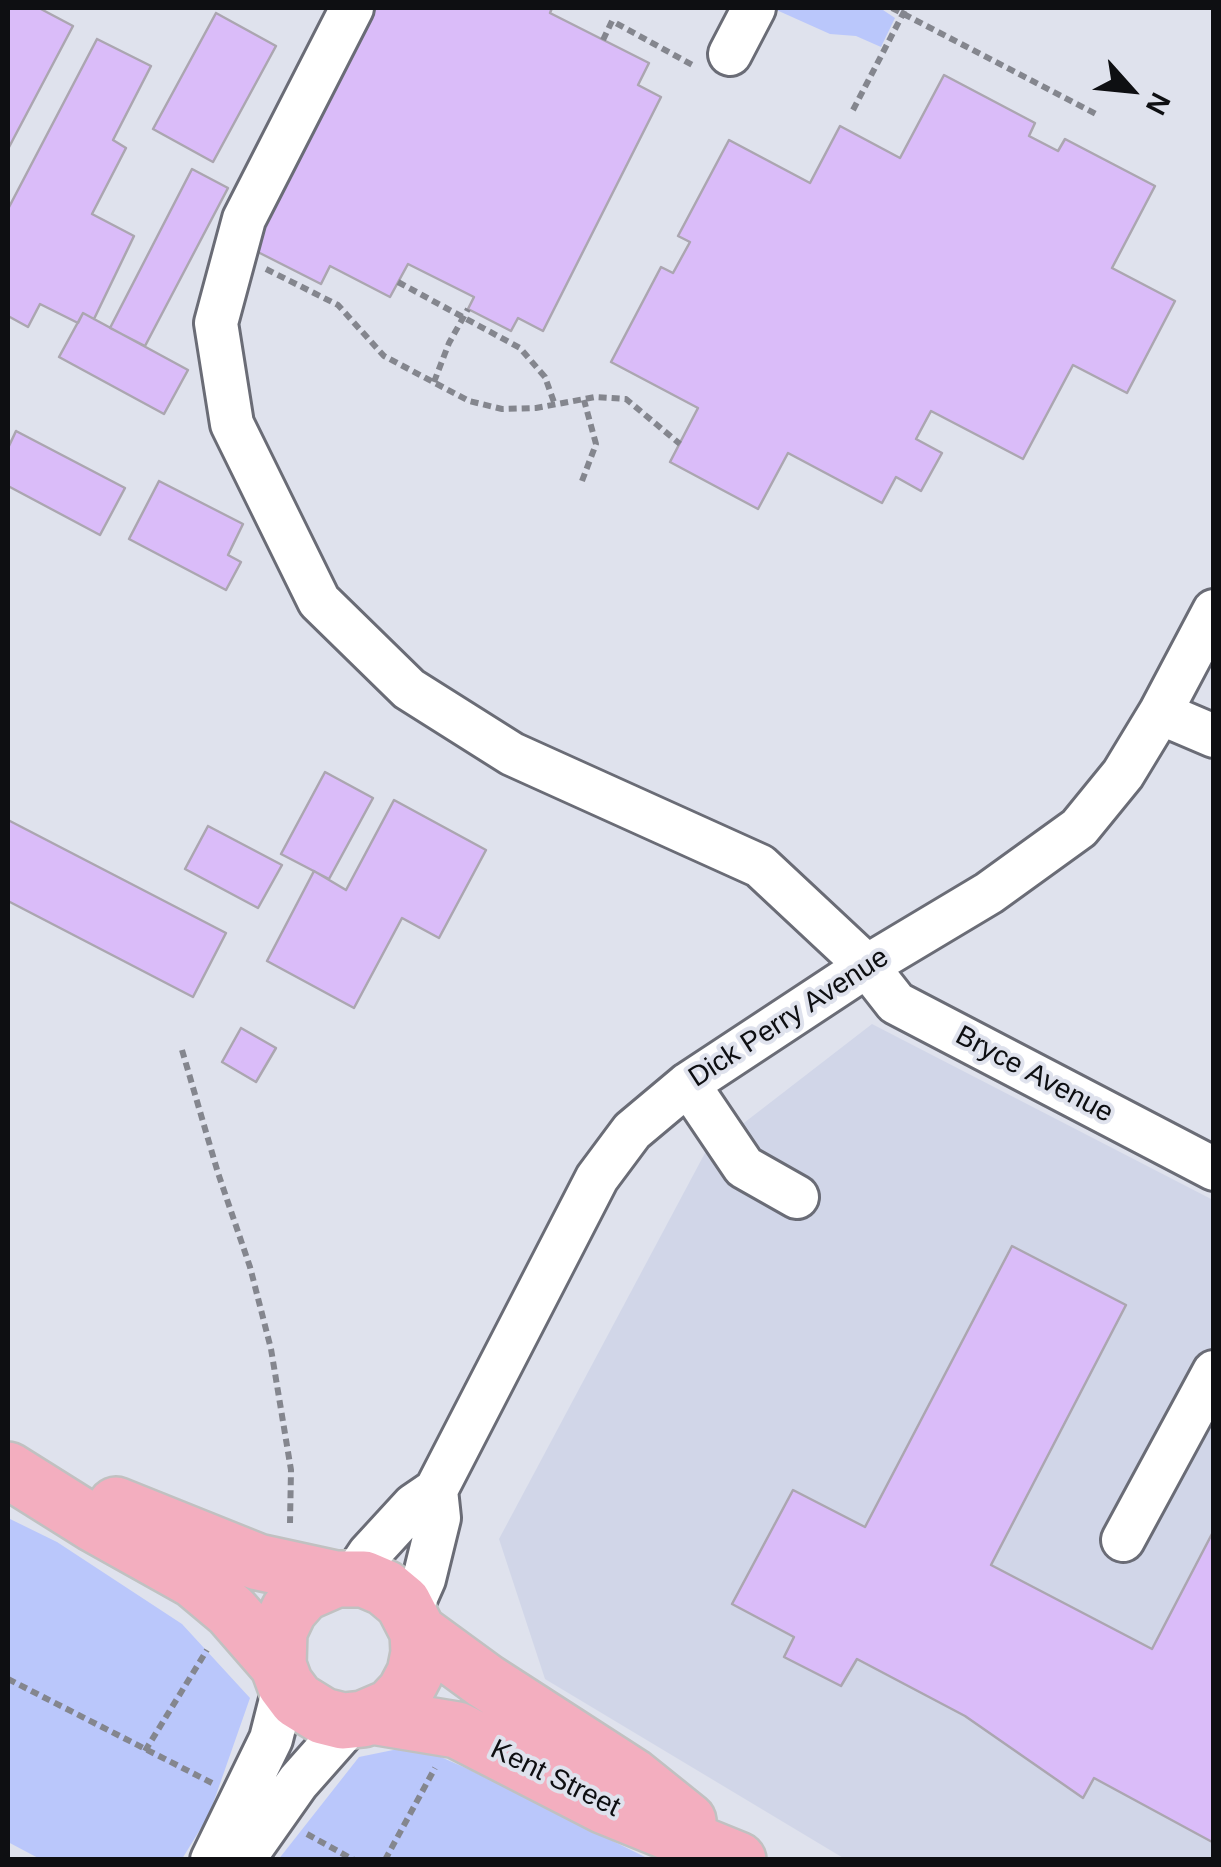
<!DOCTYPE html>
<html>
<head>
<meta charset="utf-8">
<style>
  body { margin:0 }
  #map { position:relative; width:1221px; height:1867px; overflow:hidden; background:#dfe2ed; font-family:Helvetica,sans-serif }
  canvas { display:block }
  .frame { position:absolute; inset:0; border:10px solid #0e0f12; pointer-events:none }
  .north { position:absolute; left:1081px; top:40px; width:100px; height:100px; -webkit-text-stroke:8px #dfe2ed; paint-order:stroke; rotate:117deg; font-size:28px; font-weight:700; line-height:40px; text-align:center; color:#0e0f12 }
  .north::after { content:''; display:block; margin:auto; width:35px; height:45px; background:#0e0f12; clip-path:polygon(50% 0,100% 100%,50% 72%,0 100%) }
</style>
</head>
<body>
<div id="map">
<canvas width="1221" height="1867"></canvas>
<div class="frame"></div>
<div class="north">N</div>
</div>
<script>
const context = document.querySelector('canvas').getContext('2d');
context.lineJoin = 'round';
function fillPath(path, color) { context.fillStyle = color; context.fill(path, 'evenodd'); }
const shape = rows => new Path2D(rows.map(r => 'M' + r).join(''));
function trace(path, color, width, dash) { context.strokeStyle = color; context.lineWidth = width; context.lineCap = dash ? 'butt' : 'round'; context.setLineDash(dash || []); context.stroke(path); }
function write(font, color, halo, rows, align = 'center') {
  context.font = font + ' Helvetica,sans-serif'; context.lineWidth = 8; context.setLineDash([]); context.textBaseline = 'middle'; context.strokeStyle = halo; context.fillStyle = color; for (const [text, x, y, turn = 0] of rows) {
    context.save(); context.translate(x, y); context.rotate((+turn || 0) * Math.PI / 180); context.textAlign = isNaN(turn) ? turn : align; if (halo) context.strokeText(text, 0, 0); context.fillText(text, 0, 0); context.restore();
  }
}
const built = shape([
  [872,1024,1213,1200,1213,1859,845,1859,545,1679,499,1539,705,1153]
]);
const green = shape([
  [772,8,880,8,895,18,881,47,856,36,830,34],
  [8,1518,57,1542,182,1624,250,1698,209,1815,182,1859,40,1859,8,1842],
  [398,1749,425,1750,468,1769,649,1859,278,1860,359,1757]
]);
const building = shape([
  [8,8,39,8,73,26,8,149,8,8],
  [364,8,552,8,550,13,649,63,638,85,661,97,543,331,518,318,511,331,468,309,474,297,408,264,390,297,330,266,321,284,244,245,364,8],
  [216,13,276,46,213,162,153,129,216,13],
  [97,39,151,66,113,140,126,148,92,214,134,236,94,319,83,313,78,323,40,304,28,327,8,316,8,209,97,39],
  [944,75,1035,123,1029,136,1058,151,1065,139,1155,186,1112,268,1175,301,1127,393,1073,365,1023,459,931,411,916,439,942,453,921,491,896,477,882,503,788,453,758,509,670,462,698,408,611,362,661,267,673,273,690,242,678,236,729,140,810,183,840,126,900,158,944,75],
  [192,169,228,188,145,346,110,328,192,169],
  [83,313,188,370,164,414,59,357,83,313],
  [16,431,125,488,100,535,8,486,8,448,16,431],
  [159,481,243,524,228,555,241,562,226,590,129,539,159,481],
  [325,772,373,798,329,879,281,854,325,772],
  [394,800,486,850,439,938,402,918,354,1008,267,961,314,871,346,890,394,800],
  [8,820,226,933,193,997,8,901,8,820],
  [208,826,282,865,258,908,185,869,208,826],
  [241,1028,276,1048,256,1082,222,1062,241,1028],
  [1012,1246,1126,1305,991,1565,1152,1649,1214,1530,1214,1843,1094,1778,1083,1798,965,1716,857,1659,841,1686,784,1657,794,1637,732,1604,793,1490,865,1527,1012,1246]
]);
const path = shape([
  [892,8,1096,114],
  [603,40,612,21,696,67],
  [853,110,906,8],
  [266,269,338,305,384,356,469,401,502,409,536,408,595,397,626,399,680,444],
  [398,282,520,348,545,377,555,405],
  [434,382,449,343,468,309],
  [582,481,596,444,584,400],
  [182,1050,218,1173,250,1267,271,1349,291,1470,290,1523],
  [8,1679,212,1783],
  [145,1751,207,1650],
  [307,1834,354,1860],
  [385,1860,435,1768]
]);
const minor = shape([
  [352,8,244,219,216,323,232,424,319,601,409,689,512,754,760,866,867,966,896,1003,1214,1169],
  [730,54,754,8],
  [1160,713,1214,736],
  [688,1084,744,1167,797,1197],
  [1123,1540,1214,1372],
  [353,1578,369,1554,414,1505,436,1490,597,1178,632,1131,688,1084,867,966,989,893,1079,828,1123,774,1160,713,1214,611],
  [409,1613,424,1579,439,1518,436,1490],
  [212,1860,271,1739,285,1684],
  [243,1860,298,1782,352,1721]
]);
const major = shape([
  [8,1470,94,1524,194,1580,231,1611,278,1665,285,1684,297,1700,323,1716,343,1721,363,1719,391,1707,405,1692,415,1673,419,1653,418,1632,403,1603,385,1588,364,1579,336,1579,304,1593,289,1610,279,1631,278,1665],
  [116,1505,258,1562,336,1579],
  [418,1632,485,1681,632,1776,688,1821],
  [372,1716,457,1730,605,1806,738,1860]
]);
const streetNames = [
  ["Dick Perry Avenue",789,1018,-33],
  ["Bryce Avenue",1034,1075,28],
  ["Kent Street",555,1779,26]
];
fillPath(built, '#d1d6e8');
fillPath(green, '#bac7fb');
fillPath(building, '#dabcf9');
trace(building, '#aba6b0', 2.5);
trace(minor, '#6a6c76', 48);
trace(major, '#c0c1c1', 60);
trace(path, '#84868e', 6, [8, 5]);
trace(minor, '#fff', 42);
trace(major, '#f3aebf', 55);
write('28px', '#0e0f12', '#dfe2ed', streetNames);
</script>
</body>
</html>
